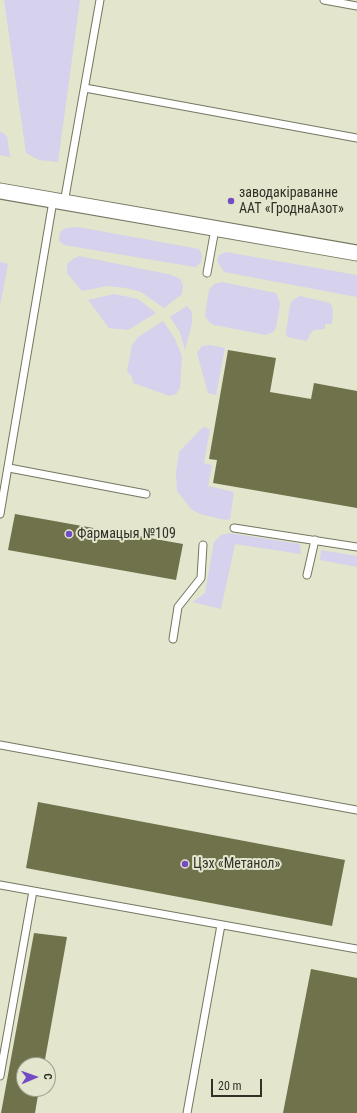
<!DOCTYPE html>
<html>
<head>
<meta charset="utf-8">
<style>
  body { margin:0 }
  #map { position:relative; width:357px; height:1113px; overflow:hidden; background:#e3e5cd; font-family:"Roboto Condensed",sans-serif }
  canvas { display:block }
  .north { position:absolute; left:16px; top:1057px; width:40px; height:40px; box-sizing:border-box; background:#e3e5cd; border:1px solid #9b9d8b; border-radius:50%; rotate:88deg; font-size:11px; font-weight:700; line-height:16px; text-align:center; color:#303128 }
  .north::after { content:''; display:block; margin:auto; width:14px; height:18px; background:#734bc4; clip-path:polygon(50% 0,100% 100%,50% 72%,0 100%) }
  .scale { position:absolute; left:211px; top:1079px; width:51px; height:18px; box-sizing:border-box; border:2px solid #303128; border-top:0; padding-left:5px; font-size:12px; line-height:14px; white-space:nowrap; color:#303128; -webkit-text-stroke:3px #e3e5cd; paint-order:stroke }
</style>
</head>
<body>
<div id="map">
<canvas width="357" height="1113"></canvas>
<div class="north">С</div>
<div class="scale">20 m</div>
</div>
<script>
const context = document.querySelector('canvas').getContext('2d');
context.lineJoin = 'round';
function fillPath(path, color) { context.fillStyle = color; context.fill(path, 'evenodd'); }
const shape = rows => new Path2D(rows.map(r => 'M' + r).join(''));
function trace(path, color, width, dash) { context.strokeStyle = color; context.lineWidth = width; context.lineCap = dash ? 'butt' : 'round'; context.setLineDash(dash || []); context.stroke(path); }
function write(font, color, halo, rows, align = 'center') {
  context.font = font + ' "Roboto Condensed",sans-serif'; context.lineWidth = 4; context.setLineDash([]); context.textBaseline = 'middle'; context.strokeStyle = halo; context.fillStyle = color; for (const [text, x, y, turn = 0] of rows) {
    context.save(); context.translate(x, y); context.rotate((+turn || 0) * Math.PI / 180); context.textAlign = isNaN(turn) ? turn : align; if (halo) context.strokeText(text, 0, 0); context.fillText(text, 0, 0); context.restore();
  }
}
const green = shape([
  [4,0,80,0,58,162,39,160,26,153],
  [0,131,7,136,10,157,0,155],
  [78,227,199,249,202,255,201,263,195,267,64,245,59,241,60,232,66,228],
  [226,252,357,275,357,297,224,272,217,261,219,255],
  [79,256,172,275,180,279,183,285,182,294,164,308,141,292,126,288,107,286,82,291,67,273,67,264,73,259],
  [0,262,8,264,0,306],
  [222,282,276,293,280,303,279,311,276,328,273,332,266,335,214,325,209,322,205,316,209,290,214,284],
  [114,294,138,299,156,313,128,330,109,328,88,300],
  [300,296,326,302,331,304,333,310,332,324,325,324,325,329,314,330,310,334,307,341,287,337,286,333,290,305,293,300],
  [187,306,192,312,192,323,185,350,180,332,170,317],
  [163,321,175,339,182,356,180,388,176,394,170,396,133,383,132,377,127,371,132,345,138,337],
  [210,345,225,348,216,395,208,393,197,353,202,346],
  [203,427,210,429,204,463,212,465,208,486,234,492,230,519,225,520,200,514,191,509,177,491,176,472,179,452],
  [229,533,300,544,301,554,235,544,221,609,193,602,205,593,214,542,221,535],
  [321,550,357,556,357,567,320,560]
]);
const building = shape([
  [228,350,276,358,270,392,311,399,314,383,357,391,357,508,213,483,217,460,209,459],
  [15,514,183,544,176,580,8,550],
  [38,802,345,860,332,926,26,868],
  [34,933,67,937,44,1065,24,1065,24,1089,39,1089,35,1113,1,1113],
  [311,969,357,978,357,1113,283,1113]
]);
const service = shape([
  [324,0,357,6],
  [85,88,357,138],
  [64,203,100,0],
  [207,273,215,229],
  [9,468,146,494],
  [0,514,53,201],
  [234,528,357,547],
  [307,575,315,540],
  [173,639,178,607,201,578,203,545],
  [0,745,357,810],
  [0,885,357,949],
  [0,1076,33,891],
  [187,1113,221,925]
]);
const minor = shape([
  [0,191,357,253]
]);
const markers = [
  [231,201,4,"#734bc4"],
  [69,534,4,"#734bc4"],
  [185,864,4,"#734bc4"]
];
const poiNames = [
  ["заводакіраванне",239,193],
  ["ААТ «ГроднаАзот»",239,209],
  ["Фармацыя №109",77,534],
  ["Цэх «Метанол»",193,864]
];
fillPath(green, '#d6d1ec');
fillPath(building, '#70724c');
trace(service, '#757661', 9);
trace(minor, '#757661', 17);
trace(service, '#fff', 7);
trace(minor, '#fff', 15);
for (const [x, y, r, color] of markers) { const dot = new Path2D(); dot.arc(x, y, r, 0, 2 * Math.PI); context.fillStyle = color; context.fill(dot); trace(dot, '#e3e5cd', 1.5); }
write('14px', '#303128', '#e3e5cd', poiNames, 'left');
</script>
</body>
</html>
